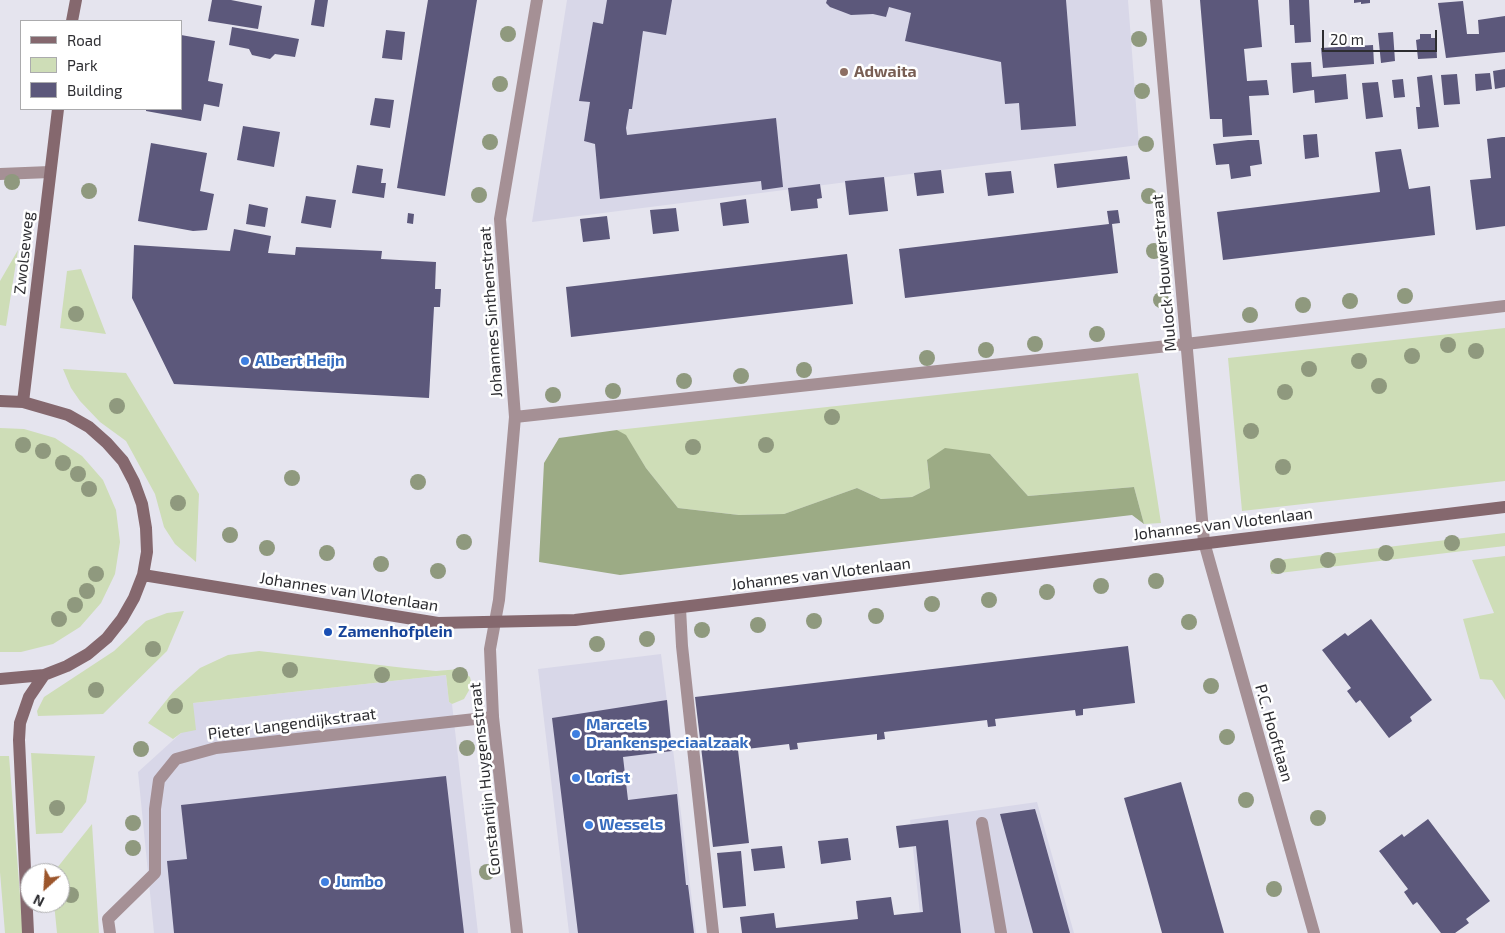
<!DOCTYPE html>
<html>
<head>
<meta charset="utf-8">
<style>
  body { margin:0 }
  #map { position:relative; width:1505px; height:933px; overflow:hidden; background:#e5e4ee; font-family:"Exo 2",sans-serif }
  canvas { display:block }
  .legend { position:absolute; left:20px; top:20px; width:162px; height:90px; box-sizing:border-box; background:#fff; border:1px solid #ababad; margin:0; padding:6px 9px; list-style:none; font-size:15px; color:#2d2d31 }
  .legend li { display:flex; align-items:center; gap:10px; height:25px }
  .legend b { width:25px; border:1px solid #ababad }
  .north { position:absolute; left:20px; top:863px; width:50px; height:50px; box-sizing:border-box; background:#fff; border:1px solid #ababad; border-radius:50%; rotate:206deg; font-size:14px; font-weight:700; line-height:20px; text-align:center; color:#2d2d31 }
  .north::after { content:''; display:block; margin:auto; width:18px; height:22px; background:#9c562c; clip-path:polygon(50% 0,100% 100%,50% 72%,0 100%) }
  .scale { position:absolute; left:1322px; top:30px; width:115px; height:22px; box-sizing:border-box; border:2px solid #2d2d31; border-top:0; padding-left:6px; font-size:15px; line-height:18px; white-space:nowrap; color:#2d2d31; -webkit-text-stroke:4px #fff; paint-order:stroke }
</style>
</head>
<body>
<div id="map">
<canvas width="1505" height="933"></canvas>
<ul class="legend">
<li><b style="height:6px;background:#85686e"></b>Road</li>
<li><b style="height:14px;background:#ceddb7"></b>Park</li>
<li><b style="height:14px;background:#5c587b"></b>Building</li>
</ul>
<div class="north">N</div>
<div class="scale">20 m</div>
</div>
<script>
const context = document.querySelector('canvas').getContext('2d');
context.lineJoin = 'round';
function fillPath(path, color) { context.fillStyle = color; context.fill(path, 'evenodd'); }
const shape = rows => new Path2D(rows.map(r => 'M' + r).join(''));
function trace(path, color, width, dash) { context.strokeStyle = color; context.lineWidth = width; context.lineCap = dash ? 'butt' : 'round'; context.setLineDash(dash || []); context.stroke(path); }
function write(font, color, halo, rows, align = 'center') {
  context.font = font + ' "Exo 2",sans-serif'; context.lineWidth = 5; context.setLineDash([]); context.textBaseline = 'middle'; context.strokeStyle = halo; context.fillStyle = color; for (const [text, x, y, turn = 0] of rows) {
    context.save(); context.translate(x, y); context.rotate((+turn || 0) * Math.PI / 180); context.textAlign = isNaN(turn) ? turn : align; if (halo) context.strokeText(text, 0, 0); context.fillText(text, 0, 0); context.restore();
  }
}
const built = shape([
  [567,0,1128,0,1139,145,532,222],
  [661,654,696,933,569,933,538,669],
  [446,675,449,702,452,704,478,933,154,933,138,772,181,733,193,703],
  [1037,802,1074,933,922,933,910,820]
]);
const green = shape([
  [18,250,6,326,0,325,0,281],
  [81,269,106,334,60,328,67,271],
  [1505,328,1505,481,1242,511,1228,358],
  [63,369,126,373,199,494,196,562,175,544,164,527,155,494,126,441,100,422,80,401,71,388],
  [1138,373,1161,523,1144,524,1134,487,1028,496,990,454,927,461,930,488,912,497,881,499,857,488,784,514,739,515,678,508,646,468,626,436,617,430],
  [0,428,24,429,55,438,82,456,103,480,116,510,120,542,115,574,101,603,80,627,53,644,21,652,0,652],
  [1505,533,1505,546,1271,574,1270,561],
  [1505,556,1505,700,1492,680,1480,679,1463,619,1494,613,1472,560],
  [184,611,167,651,103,714,38,716,37,711,44,697,114,651,146,621,167,613],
  [259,651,405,668,436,671,460,669,470,677,472,685,464,699,452,704,449,702,446,675,193,703,196,730,181,733,173,739,148,723,173,692,200,668,228,655],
  [31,753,95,756,86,802,62,833,36,834],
  [0,756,9,756,23,933,5,933,0,872],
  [92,824,99,933,57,933,54,903,60,903,60,873,53,873]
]);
const forest = shape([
  [617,430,626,435,646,468,678,508,739,515,784,514,857,488,881,499,912,497,930,488,927,460,945,448,990,454,1028,496,1134,487,1144,524,1132,515,620,575,539,562,544,463,559,438]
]);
const building = shape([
  [212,0,231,0,262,6,258,29,208,21],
  [315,0,328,0,324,27,311,25],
  [428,0,477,0,445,196,397,188],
  [607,0,672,0,666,35,643,31,632,109,629,109,626,128,627,135,776,118,783,187,762,190,761,181,600,199,595,144,584,141,590,102,579,101,593,22,603,24],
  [827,0,1066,0,1076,126,1021,130,1019,103,1005,104,1001,62,905,41,911,13,889,7,886,17,873,14,851,15,830,7,826,3],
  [1200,0,1258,0,1262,47,1244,49,1247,81,1267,80,1269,95,1249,96,1252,135,1223,137,1222,119,1210,119],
  [1289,0,1309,0,1311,42,1295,43,1294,25,1290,25],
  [1354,0,1370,0,1370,3,1361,4,1361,2,1354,3],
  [1463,1,1467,34,1479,34,1478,20,1505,16,1505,52,1446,58,1438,3],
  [232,27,299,39,295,57,275,54,270,59,252,55,249,49,229,45],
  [386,30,405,32,402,60,382,58],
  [1393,32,1395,61,1381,63,1378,33],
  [1420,34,1431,34,1431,38,1436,38,1437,58,1418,59,1416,40,1420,39],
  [181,35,215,41,208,81,223,84,219,107,204,104,201,121,146,111,146,109,181,109],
  [1373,45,1374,64,1323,68,1321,48],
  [1311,62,1312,77,1346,74,1348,99,1315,103,1314,90,1293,93,1291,63],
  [1505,69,1505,87,1495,89,1493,71],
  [1490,73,1492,89,1476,91,1475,74],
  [1457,74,1460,104,1444,105,1441,75],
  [1432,75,1439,127,1418,129,1416,107,1420,107,1417,77],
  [1403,79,1405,97,1394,98,1392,80],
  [1378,82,1383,117,1366,119,1362,83],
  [375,98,394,100,390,128,370,125],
  [243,126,280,132,274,167,237,160],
  [1317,134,1319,157,1305,159,1303,135],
  [1502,137,1505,137,1505,226,1476,230,1470,180,1491,178,1487,139],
  [1248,140,1259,140,1262,164,1250,166,1251,176,1231,179,1229,164,1216,165,1213,144],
  [151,143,207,153,200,191,214,194,207,230,193,231,138,221],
  [1401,149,1409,189,1430,186,1435,235,1223,260,1217,212,1380,192,1375,152],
  [1127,156,1130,179,1057,188,1054,164],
  [357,165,383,169,381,183,386,183,384,198,352,193],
  [941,170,944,193,917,196,914,173],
  [1011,171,1014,193,988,196,985,173],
  [884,177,888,211,849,215,845,181],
  [820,184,822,198,817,199,818,208,791,211,788,188],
  [306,196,336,200,331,228,301,223],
  [746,199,749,223,723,226,720,203],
  [249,204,268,208,265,227,246,224],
  [676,208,679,231,653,234,650,210],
  [1118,210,1120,223,1112,224,1118,273,905,298,899,249,1109,224,1107,211],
  [408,213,414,214,413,224,407,223],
  [607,216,610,239,583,242,580,219],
  [234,229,271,236,268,253,295,255,296,247,382,251,381,259,436,262,435,289,441,289,440,307,434,307,429,398,174,384,132,298,134,245,230,251],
  [847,254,853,304,571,337,566,287],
  [1371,619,1432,700,1410,717,1412,721,1389,738,1360,700,1356,703,1347,691,1351,688,1322,650,1345,633,1348,636],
  [1128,646,1135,703,1083,709,1083,715,1076,716,1075,710,995,719,996,726,988,727,987,720,884,732,885,739,877,740,877,734,797,743,798,749,790,750,789,744,738,750,749,843,713,847,695,697],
  [667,700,672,751,623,757,628,800,677,794,686,885,688,885,694,933,578,933,552,718],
  [446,776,464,933,174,933,167,861,187,859,181,805],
  [1181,782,1206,870,1224,933,1162,933,1149,886,1124,798],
  [1035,809,1040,826,1070,933,1033,933,1006,836,1000,814],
  [1428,819,1490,901,1466,919,1469,923,1455,933,1441,933,1417,902,1413,905,1404,892,1408,889,1379,851,1402,834,1404,837],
  [948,820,961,933,742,933,740,917,774,913,776,928,858,919,856,901,891,897,894,915,923,912,916,846,899,848,896,826],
  [848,838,851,860,821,864,818,841],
  [782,846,785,868,754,871,751,849],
  [741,851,746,906,723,908,717,853]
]);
const lane = shape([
  [0,174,50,172],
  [680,608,682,646,713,933],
  [982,823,1001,933],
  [110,933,108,919,155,873,155,809,159,780,176,759,216,748,493,717]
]);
const street = shape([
  [1156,0,1204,542,1314,933],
  [515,417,1186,344,1505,306],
  [517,933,493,717,490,649,499,600,515,417,500,219,537,0]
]);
const secondary = shape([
  [72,21,76,0],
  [0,401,23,402,68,415,89,427,107,443,123,461,134,482,142,504,146,528,147,552,143,575,134,598,122,619,107,638,88,654,67,666,44,675,0,679],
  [23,402,58,109],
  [143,575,438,623,575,620,1505,507],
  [28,933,19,740,20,723,29,697,44,675]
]);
const trees = [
  [508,34],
  [1139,39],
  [500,84],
  [1142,91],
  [490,142],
  [1146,144],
  [12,182],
  [89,191],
  [479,195],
  [1149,196],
  [1154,251],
  [1405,296],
  [1161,300],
  [1350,301],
  [1303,305],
  [76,314],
  [1250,315],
  [1097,334],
  [1035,344],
  [1448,345],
  [986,350],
  [1476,351],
  [1412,356],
  [927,358],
  [1359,361],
  [1309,369],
  [804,370],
  [741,376],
  [684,381],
  [1379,386],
  [613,391],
  [1285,392],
  [553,395],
  [117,406],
  [832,417],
  [1251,431],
  [23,445],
  [766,445],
  [693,447],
  [43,451],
  [63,463],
  [1283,467],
  [78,474],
  [292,478],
  [418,482],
  [89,489],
  [178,503],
  [230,535],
  [464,542],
  [1452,543],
  [267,548],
  [327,553],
  [1386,553],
  [1328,560],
  [381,564],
  [1278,566],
  [438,571],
  [96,574],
  [1156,581],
  [1101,586],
  [87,591],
  [1047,592],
  [989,600],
  [932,604],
  [75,605],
  [876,616],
  [59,619],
  [814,621],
  [1189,622],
  [758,625],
  [702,630],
  [647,639],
  [597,644],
  [153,649],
  [290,670],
  [382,675],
  [460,675],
  [1211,686],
  [96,690],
  [175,706],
  [1227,737],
  [467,748],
  [141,749],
  [1246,800],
  [57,808],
  [1318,818],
  [133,823],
  [133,848],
  [487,872],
  [1274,889],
  [71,895]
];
const markers = [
  [844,72,5,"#8d6e63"],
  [245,361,5,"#3f7fe0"],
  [328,632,5,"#1a4fb4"],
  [576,734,5,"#3f7fe0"],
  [576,778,5,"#3f7fe0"],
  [589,825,5,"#3f7fe0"],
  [325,882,5,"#3f7fe0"]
];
const educationNames = [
  ["Adwaita",854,72]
];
const streetNames = [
  ["Zwolseweg",24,253,-84],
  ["Mulock Houwerstraat",1164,273,-95],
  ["Johannes Sinthenstraat",491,312,-94],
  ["Johannes van Vlotenlaan",1223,524,-7],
  ["Johannes van Vlotenlaan",821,574,-7],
  ["Johannes van Vlotenlaan",349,592,9],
  ["Pieter Langendijkstraat",292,724,-7],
  ["P.C. Hooftlaan",1274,733,74],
  ["Constantijn Huygensstraat",485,779,-96]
];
const shopNames = [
  ["Albert Heijn",255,361],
  ["Marcels",586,725],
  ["Drankenspeciaalzaak",586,743],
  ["Lorist",586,778],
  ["Wessels",599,825],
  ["Jumbo",335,882]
];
const transitNames = [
  ["Zamenhofplein",338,632]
];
fillPath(built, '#d8d7e8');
fillPath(green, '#ceddb7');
fillPath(forest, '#9cab85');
fillPath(building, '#5c587b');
trace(lane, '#a59095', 12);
trace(street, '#a59095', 12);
trace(secondary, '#85686e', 12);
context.fillStyle = '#8f997e';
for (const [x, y] of trees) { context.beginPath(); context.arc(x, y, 8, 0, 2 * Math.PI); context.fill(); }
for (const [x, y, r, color] of markers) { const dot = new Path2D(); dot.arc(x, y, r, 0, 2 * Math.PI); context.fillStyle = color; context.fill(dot); trace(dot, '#fff', 2); }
write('bold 16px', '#785e54', '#fff', educationNames, 'left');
write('16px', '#2d2d31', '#fff', streetNames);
write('bold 16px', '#366cbe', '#fff', shopNames, 'left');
write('bold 16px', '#164399', '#fff', transitNames, 'left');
</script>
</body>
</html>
